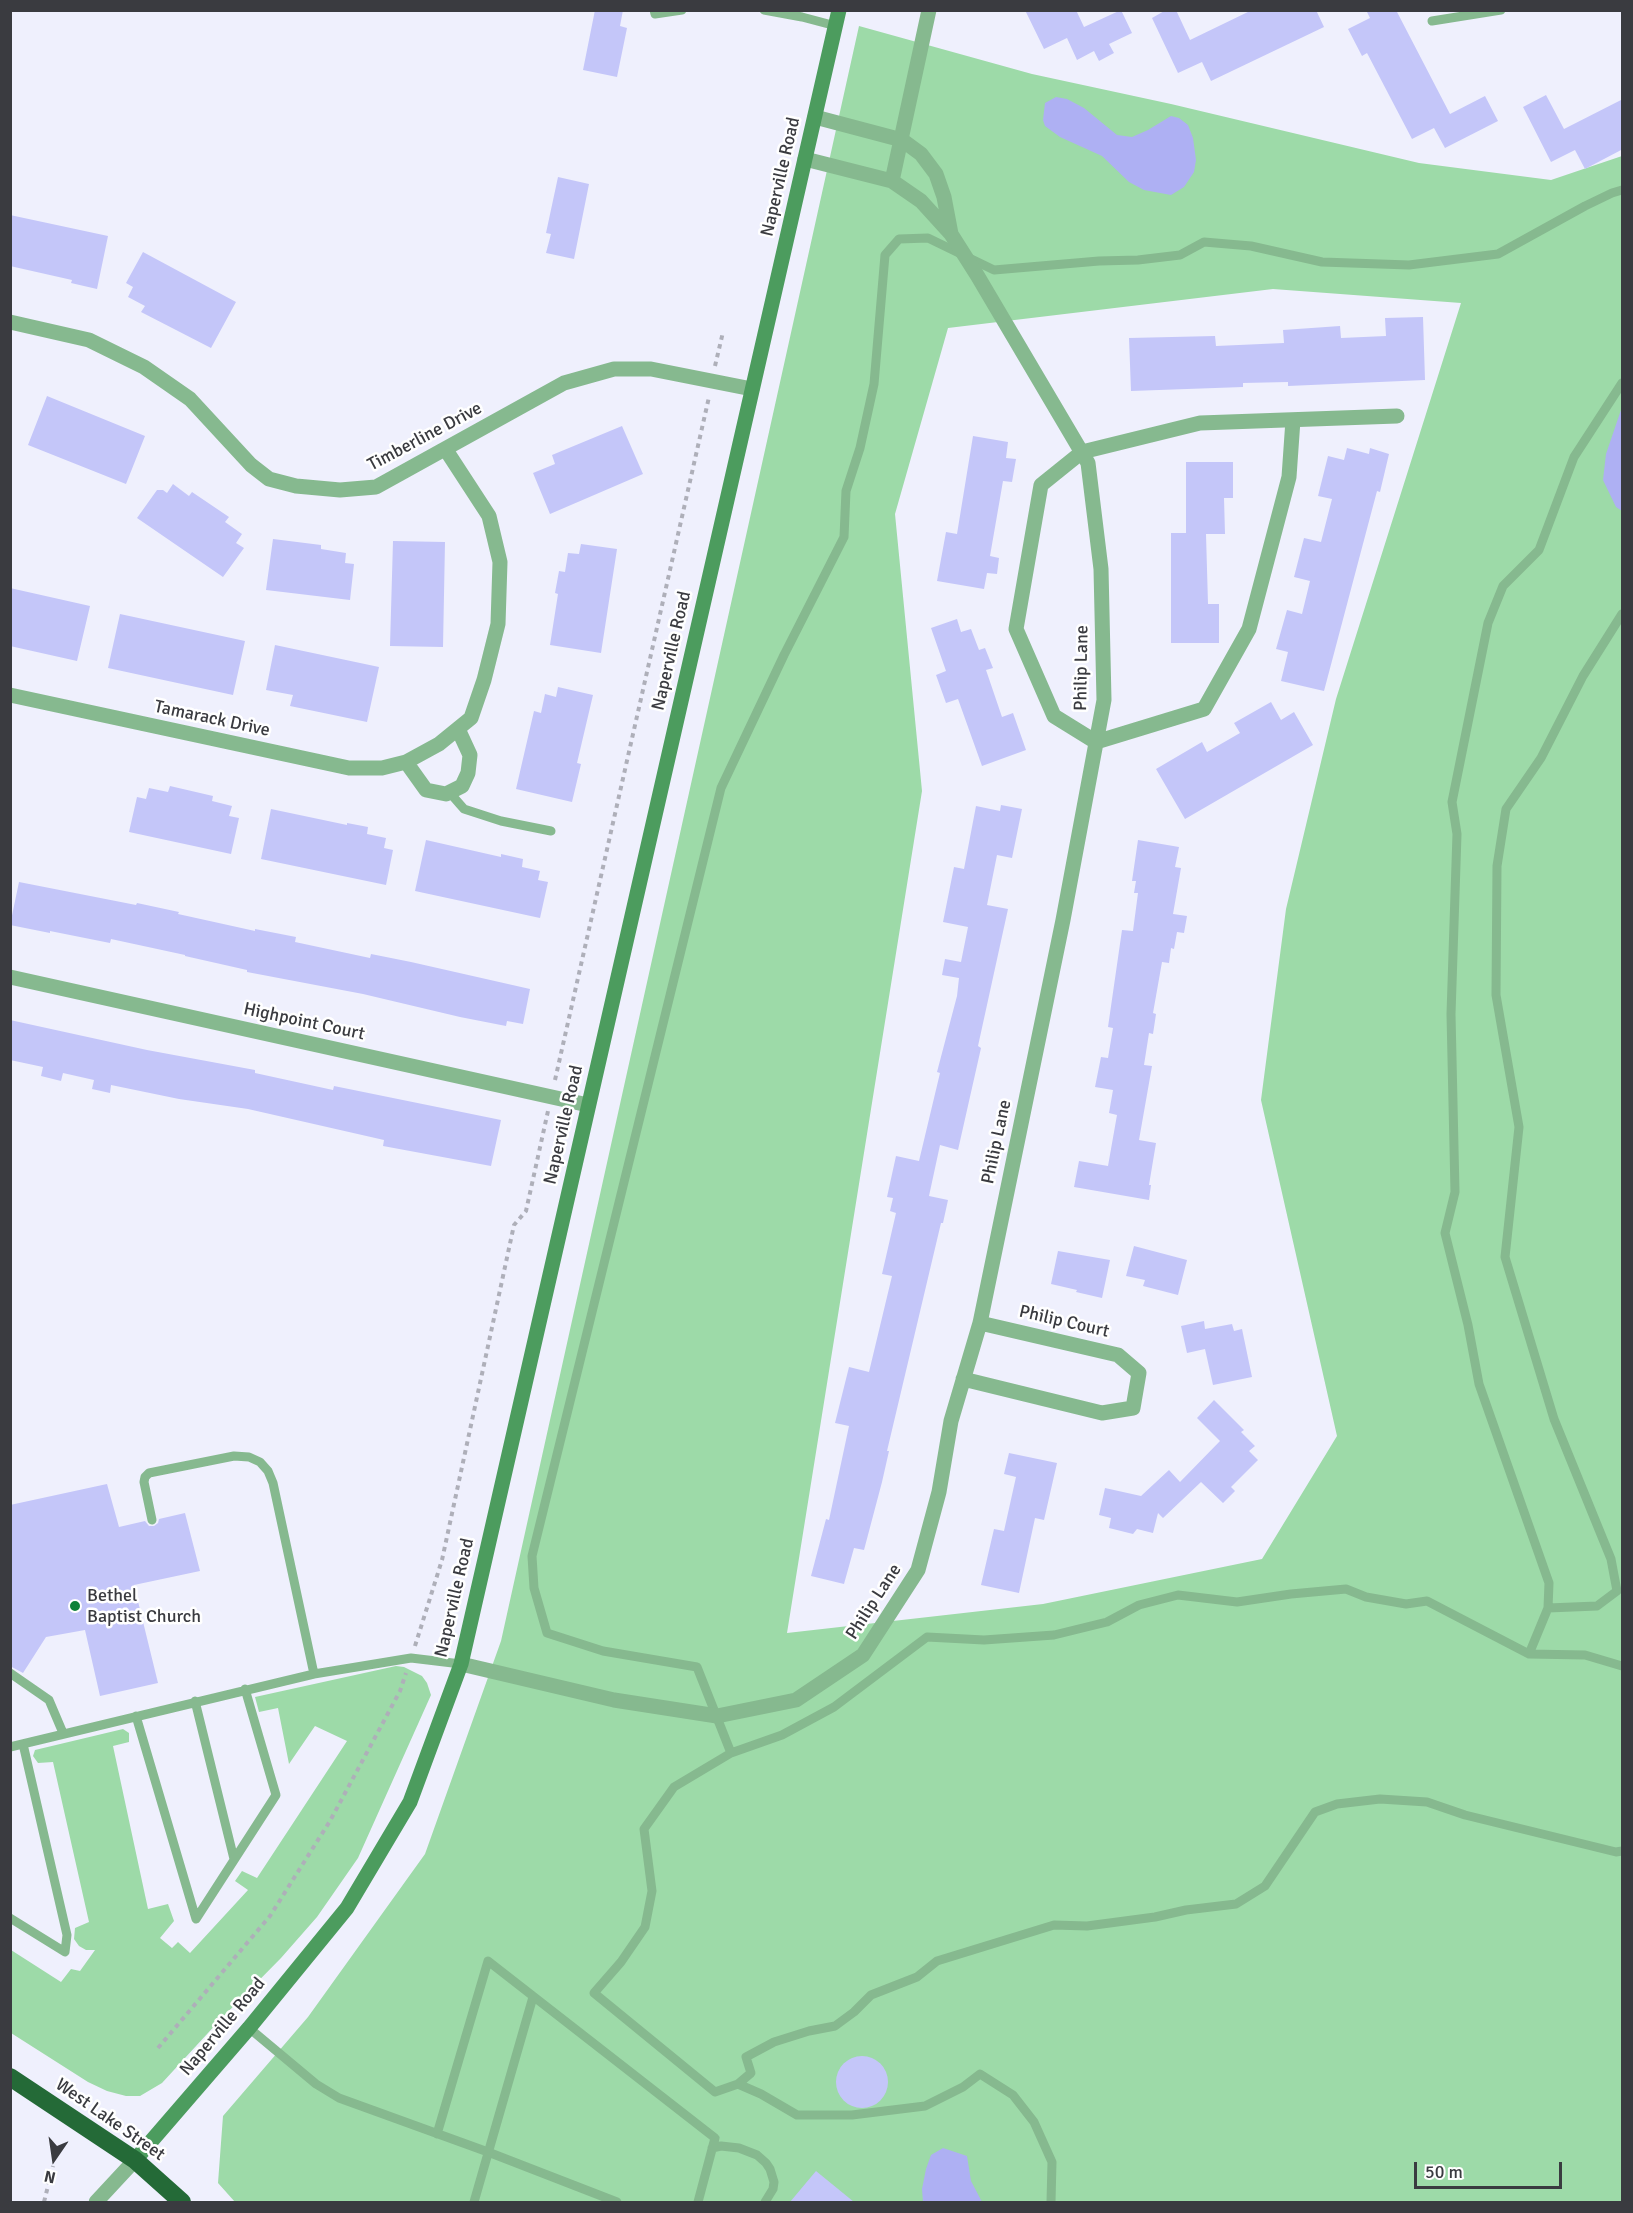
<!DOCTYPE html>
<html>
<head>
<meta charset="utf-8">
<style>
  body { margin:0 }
  #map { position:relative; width:1633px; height:2213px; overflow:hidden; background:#eff0fd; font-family:Signika,sans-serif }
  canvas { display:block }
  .frame { position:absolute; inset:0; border:12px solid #3a3b40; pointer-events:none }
  .north { position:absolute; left:24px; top:2129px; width:60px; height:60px; -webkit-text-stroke:4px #fff; paint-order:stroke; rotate:193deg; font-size:16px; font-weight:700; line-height:24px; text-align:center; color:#3a3b40 }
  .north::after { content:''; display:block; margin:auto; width:21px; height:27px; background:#3a3b40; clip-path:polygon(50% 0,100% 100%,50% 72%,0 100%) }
  .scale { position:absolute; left:1414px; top:2162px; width:148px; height:27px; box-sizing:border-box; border:3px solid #3a3b40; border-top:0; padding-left:8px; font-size:18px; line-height:21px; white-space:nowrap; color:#3a3b40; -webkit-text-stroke:4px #fff; paint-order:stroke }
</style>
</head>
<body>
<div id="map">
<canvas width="1633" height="2213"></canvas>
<div class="frame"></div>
<div class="north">N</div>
<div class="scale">50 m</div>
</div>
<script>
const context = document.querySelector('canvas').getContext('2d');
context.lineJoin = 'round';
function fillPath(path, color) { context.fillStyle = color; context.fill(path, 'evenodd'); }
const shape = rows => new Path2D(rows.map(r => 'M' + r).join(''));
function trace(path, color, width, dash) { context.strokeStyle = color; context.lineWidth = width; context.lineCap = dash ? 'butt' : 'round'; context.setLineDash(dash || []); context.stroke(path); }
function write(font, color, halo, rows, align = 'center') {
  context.font = font + ' Signika,sans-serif'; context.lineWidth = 5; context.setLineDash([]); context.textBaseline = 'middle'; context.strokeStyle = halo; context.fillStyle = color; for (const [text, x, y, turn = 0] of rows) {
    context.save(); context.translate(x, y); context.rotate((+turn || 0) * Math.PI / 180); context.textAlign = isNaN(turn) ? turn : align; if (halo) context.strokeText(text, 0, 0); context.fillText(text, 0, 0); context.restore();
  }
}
const green = shape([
  [859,26,1032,74,1171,104,1419,163,1551,180,1622,156,1622,2202,235,2202,218,2183,223,2116,308,2017,425,1854,501,1641],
  [1273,289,1461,303,1336,699,1286,909,1261,1100,1337,1436,1262,1559,1043,1604,787,1633,922,791,895,514,948,328],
  [396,1666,404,1667,422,1676,427,1683,431,1695,358,1858,317,1917,281,1958,219,2021,162,2083,140,2096,126,2096,107,2091,88,2082,11,2033,11,1950,61,1982,71,1969,80,1971,95,1950,86,1950,79,1946,74,1939,75,1928,89,1922,53,1762,38,1763,33,1756,35,1750,123,1729,129,1733,129,1742,113,1746,148,1909,168,1904,174,1921,160,1938,172,1948,178,1942,190,1953,248,1890,235,1881,242,1871,257,1878,347,1741,315,1726,289,1764,278,1708,259,1712,255,1697]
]);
const water = shape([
  [1056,97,1067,99,1084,108,1117,135,1132,137,1148,130,1171,116,1179,118,1188,125,1193,138,1196,160,1194,172,1184,187,1171,195,1144,190,1129,182,1102,156,1060,137,1045,126,1043,120,1045,103],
  [1622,407,1622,511,1616,507,1603,480,1606,454],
  [943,2148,967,2156,971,2181,982,2202,923,2202,922,2189,926,2169,931,2155]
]);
const building = shape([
  [595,10,623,10,620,26,627,28,617,77,583,70],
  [1025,10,1076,10,1084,27,1121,10,1132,33,1109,44,1114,53,1099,61,1094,51,1077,60,1067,38,1044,49],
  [1166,10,1176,10,1190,40,1252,10,1316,10,1324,27,1211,81,1202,62,1178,73,1152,18],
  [1366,10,1396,10,1450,114,1485,96,1498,121,1445,148,1434,128,1412,139,1367,53,1362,56,1348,29,1370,18],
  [1546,95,1564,129,1623,99,1623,149,1585,169,1575,150,1551,162,1523,107],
  [558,177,589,184,574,259,546,253,551,234,546,233],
  [10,215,108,236,97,289,71,283,72,280,10,266],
  [143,252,236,302,211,348,141,312,145,306,128,297,133,287,126,283],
  [1423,317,1425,380,1288,386,1288,382,1243,383,1243,387,1131,391,1129,338,1215,336,1216,346,1284,343,1283,330,1340,326,1341,338,1386,336,1385,318],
  [47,396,145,436,126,484,28,445],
  [622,426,643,474,550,514,533,473,555,464,552,455],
  [973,436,1008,442,1006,458,1016,459,1012,482,1003,481,990,556,999,558,997,574,987,573,984,589,937,581,946,532,957,534],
  [1347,448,1369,454,1370,448,1389,454,1380,492,1377,491,1324,691,1281,681,1288,652,1276,649,1287,610,1302,614,1310,581,1294,577,1304,538,1321,542,1332,499,1318,496,1328,456,1344,460],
  [1186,462,1233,462,1233,498,1224,498,1225,534,1206,534,1208,604,1219,604,1219,643,1171,643,1171,533,1186,533],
  [173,484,189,496,192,492,229,517,225,522,242,534,236,543,244,548,223,577,137,518,157,490,163,490,167,493],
  [273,539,321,545,321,549,346,553,345,563,354,564,350,600,266,590],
  [393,541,445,542,443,647,390,646],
  [581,544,617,549,601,653,550,645,558,594,555,593,559,571,565,572,568,553,579,554],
  [10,588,90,606,77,661,10,646],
  [120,614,245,641,233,695,108,668],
  [957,619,961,632,971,629,979,650,985,648,993,668,986,670,1002,717,1013,713,1026,750,982,766,958,699,946,703,936,675,946,671,931,628],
  [275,645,379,667,367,722,290,706,293,695,266,690],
  [558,687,593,695,577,763,581,764,572,802,516,789,534,711,541,713,545,694,556,697],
  [1271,702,1281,720,1294,712,1313,745,1185,819,1156,769,1202,742,1207,752,1240,733,1234,723],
  [170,786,213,796,212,801,232,806,229,816,239,818,231,854,129,832,137,797,146,799,149,788,168,792],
  [1001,805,1022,809,1012,858,997,855,987,905,1008,909,978,1046,981,1048,958,1150,940,1145,929,1196,948,1200,943,1223,941,1223,887,1451,889,1451,882,1482,864,1550,854,1548,844,1584,811,1576,826,1519,829,1520,849,1426,835,1423,849,1367,869,1372,892,1276,882,1274,896,1213,890,1211,893,1198,887,1197,896,1156,919,1161,940,1073,937,1072,957,996,959,978,942,975,945,959,961,962,968,927,943,922,954,867,964,869,976,806,1000,811],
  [271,809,347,825,347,823,368,827,367,834,386,838,384,848,393,850,386,885,261,859],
  [426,840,501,857,501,854,523,859,522,867,540,871,538,880,548,882,540,918,415,891],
  [1138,840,1179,847,1175,867,1181,868,1173,914,1187,916,1184,933,1177,932,1174,949,1171,948,1169,963,1162,962,1153,1013,1156,1014,1153,1034,1149,1033,1144,1065,1152,1066,1139,1140,1156,1143,1149,1185,1151,1185,1149,1200,1074,1187,1079,1161,1108,1166,1117,1115,1109,1113,1113,1090,1095,1087,1101,1057,1108,1058,1113,1028,1108,1027,1122,930,1133,931,1138,893,1134,893,1136,881,1132,881],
  [19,882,136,905,137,903,179,912,178,914,255,931,255,929,296,937,295,942,370,958,371,954,411,962,530,989,523,1024,507,1021,506,1026,460,1017,363,994,247,972,247,970,185,956,185,955,111,939,110,943,50,931,50,933,10,925],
  [10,1020,147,1050,255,1070,255,1073,333,1090,334,1086,501,1120,491,1166,383,1146,384,1140,248,1109,179,1099,111,1085,110,1093,92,1089,94,1080,63,1073,61,1081,41,1076,43,1067,10,1060],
  [1134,1246,1187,1260,1178,1295,1143,1286,1145,1280,1126,1276],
  [1058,1251,1110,1260,1102,1298,1076,1292,1077,1290,1051,1284],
  [1204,1321,1205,1329,1232,1324,1234,1331,1242,1329,1252,1377,1213,1385,1205,1349,1187,1353,1181,1326],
  [1214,1400,1244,1430,1241,1432,1255,1446,1249,1451,1258,1460,1231,1487,1235,1491,1223,1503,1201,1482,1163,1518,1158,1513,1153,1533,1137,1529,1133,1534,1109,1528,1111,1518,1099,1515,1105,1488,1141,1496,1169,1470,1180,1482,1220,1441,1197,1418],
  [1009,1453,1057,1463,1044,1520,1035,1518,1019,1593,981,1585,994,1529,1004,1531,1016,1477,1004,1474],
  [107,1484,119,1527,145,1521,149,1526,154,1526,158,1523,159,1519,185,1513,200,1571,134,1585,158,1683,100,1696,85,1630,46,1637,23,1673,10,1666,10,1505],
  '836 2082a26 26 0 1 1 52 0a26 26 0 1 1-52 0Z',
  [816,2171,854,2202,790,2202]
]);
const path = shape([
  [715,366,723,332],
  [555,1080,709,397],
  [415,1646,442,1560,514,1225,526,1211,548,1111],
  [158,2048,270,1916,330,1821,400,1691,406,1673],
  [44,2202,53,2166]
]);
const lane = shape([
  [654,10,655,14,682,10],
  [764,10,802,17,836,26],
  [1432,21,1501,10],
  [1622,383,1574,457,1539,550,1503,586,1488,623,1452,802,1457,834,1451,1014,1455,1192,1445,1233,1468,1325,1479,1384,1549,1583,1548,1608,1529,1654,1585,1655,1622,1666],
  [450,793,464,809,501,821,551,831],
  [152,1520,144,1482,145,1477,149,1473,234,1456,249,1457,260,1462,268,1471,273,1483,314,1674],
  [1548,1608,1597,1606,1617,1591,1611,1559,1554,1419,1505,1257,1519,1127,1496,995,1497,866,1506,809,1541,758,1583,676,1622,614],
  [10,1673,49,1700,63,1733],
  [195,1701,234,1859],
  [136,1716,196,1919,276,1795,245,1689],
  [10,1747,314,1674,411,1658,461,1664],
  [731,1753,782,1735,834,1707,927,1637,984,1640,1054,1635,1107,1622,1139,1605,1178,1595,1237,1602,1291,1594,1346,1589,1366,1597,1406,1604,1427,1601,1529,1654],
  [10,1918,65,1952,67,1935,23,1744],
  [249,2028,316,2084,339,2098,488,2152,617,2202],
  [738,2084,751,2073,746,2057,774,2042,809,2031,835,2026,854,2012,871,1995,917,1977,937,1961,1054,1925,1087,1926,1155,1917,1186,1910,1236,1904,1265,1886,1315,1812,1337,1804,1380,1799,1427,1802,1465,1815,1616,1852,1622,1851],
  [437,2134,488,1961,715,2138,698,2202],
  [712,2148,721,2146,739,2148,757,2155,766,2163,770,2169,774,2182,773,2189,765,2202],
  [474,2202,533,1997],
  [1051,2202,1052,2162,1034,2122,1013,2095,980,2074,963,2087,925,2106,852,2115,797,2115,761,2094,738,2084,715,2092,594,1993,621,1962,645,1927,652,1891,644,1829,674,1787,731,1753,697,1667,603,1651,547,1633,534,1588,532,1556,721,788,784,655,844,537,846,491,860,448,874,384,885,255,899,239,928,238,994,270,1099,261,1138,260,1180,255,1204,242,1251,246,1322,262,1409,265,1498,254,1585,206,1612,193,1622,190]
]);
const street = shape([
  [815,117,902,140,921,154,936,174,944,197,951,234],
  [892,181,929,10],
  [10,322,89,340,144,367,190,399,251,465,269,479,296,486,340,490,376,487,564,383,614,369,651,369,752,389],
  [1293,420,1289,477,1249,629,1204,709,1096,742,1054,716,1016,629,1041,485,1082,452,1200,423,1397,416],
  [10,695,349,768,382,768,406,762,439,744,471,718,484,680,498,624,500,562,489,516,446,450],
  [406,762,426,790,446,794,462,786,468,773,470,755,458,729],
  [10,977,588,1105],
  [963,1379,1102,1413,1133,1408,1139,1373,1118,1355,980,1323],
  [461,1664,614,1700,717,1716,796,1700,863,1655,918,1570,939,1492,951,1421,980,1323,1063,920,1104,700,1101,569,1088,463,977,275,951,234,921,201,892,181,805,159],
  [96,2202,135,2160]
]);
const secondary = shape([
  [135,2160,249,2028,347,1908,410,1802,461,1664,839,10]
]);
const highway = shape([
  [10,2077,135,2160,182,2202]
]);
const markers = [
  [75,1606,6,"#0d8138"]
];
const streetNames = [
  ["Naperville Road",781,177,-77],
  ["Timberline Drive",425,437,-28],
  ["Naperville Road",672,651,-77],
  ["Philip Lane",1082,668,-89],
  ["Tamarack Drive",212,719,12],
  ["Highpoint Court",304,1022,12],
  ["Naperville Road",564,1125,-77],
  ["Philip Lane",997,1142,-78],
  ["Philip Court",1064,1322,13],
  ["Naperville Road",455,1598,-77],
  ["Philip Lane",874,1602,-57],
  ["Naperville Road",223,2027,-50],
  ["West Lake Street",110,2120,35]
];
const poiNames = [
  ["Bethel",87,1596],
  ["Baptist Church",87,1617]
];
fillPath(green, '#9ddaa8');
fillPath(water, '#aeb0f3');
fillPath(building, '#c4c6f9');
trace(path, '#aeafb9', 4, [4.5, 4.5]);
trace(lane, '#86b98f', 9);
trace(street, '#86b98f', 15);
trace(secondary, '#4c9c5e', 15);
trace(highway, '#246a37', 18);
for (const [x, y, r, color] of markers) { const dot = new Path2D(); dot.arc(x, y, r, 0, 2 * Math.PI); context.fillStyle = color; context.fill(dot); trace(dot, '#fff', 2); }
write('18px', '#3a3b40', '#fff', streetNames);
write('18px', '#3a3b40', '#fff', poiNames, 'left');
</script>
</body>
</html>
